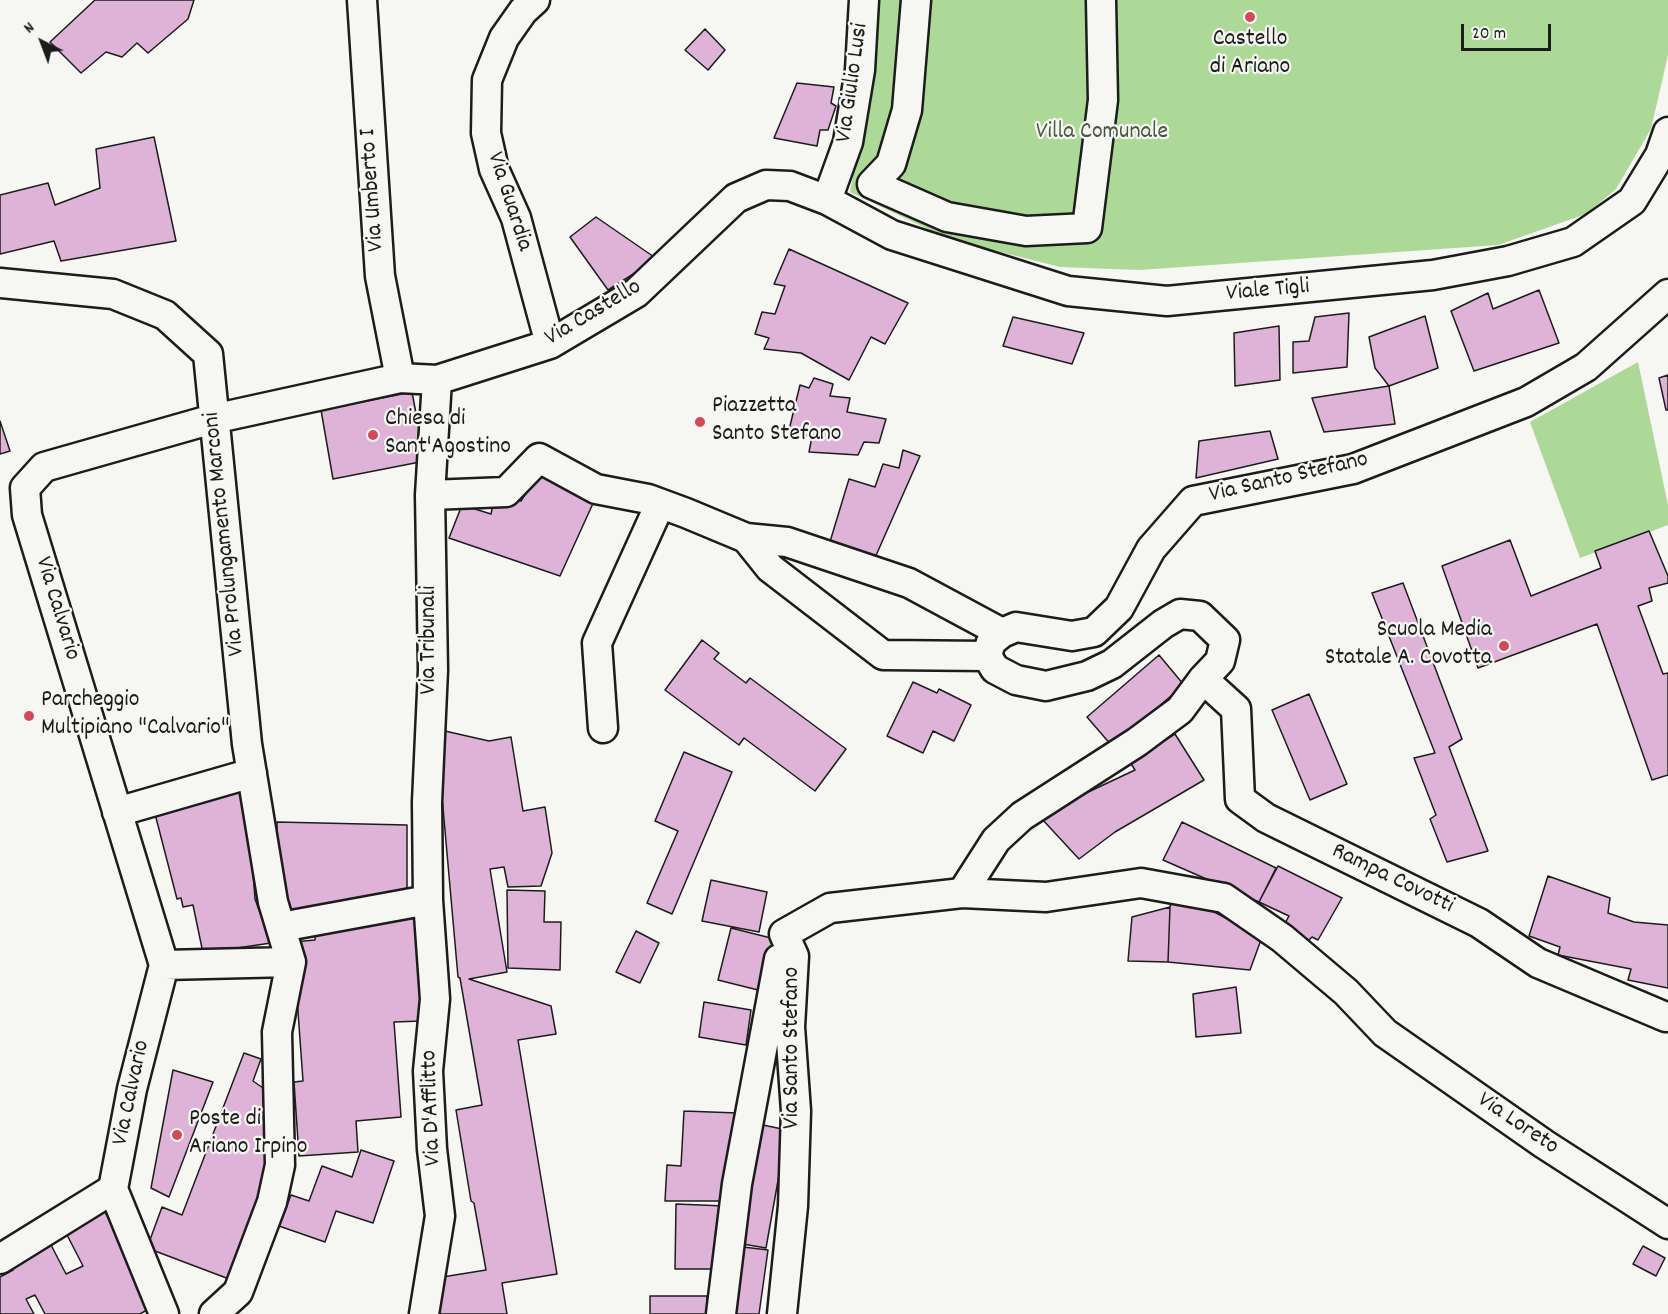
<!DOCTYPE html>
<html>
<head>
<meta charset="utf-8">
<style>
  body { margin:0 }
  #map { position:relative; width:1668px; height:1314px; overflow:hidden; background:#f6f6f2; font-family:Dekko,sans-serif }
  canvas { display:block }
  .north { position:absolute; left:12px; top:12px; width:60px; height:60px; -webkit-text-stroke:4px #f6f6f2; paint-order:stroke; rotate:318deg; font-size:16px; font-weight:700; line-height:24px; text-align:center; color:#1c1c1c }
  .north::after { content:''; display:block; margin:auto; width:21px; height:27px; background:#1c1c1c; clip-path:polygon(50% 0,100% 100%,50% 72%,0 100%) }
  .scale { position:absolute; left:1461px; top:24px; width:90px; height:27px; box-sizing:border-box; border:3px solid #1c1c1c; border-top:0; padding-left:8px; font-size:18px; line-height:21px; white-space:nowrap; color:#1c1c1c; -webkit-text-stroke:4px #f6f6f2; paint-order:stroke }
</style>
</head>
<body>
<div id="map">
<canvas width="1668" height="1314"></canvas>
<div class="north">N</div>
<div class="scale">20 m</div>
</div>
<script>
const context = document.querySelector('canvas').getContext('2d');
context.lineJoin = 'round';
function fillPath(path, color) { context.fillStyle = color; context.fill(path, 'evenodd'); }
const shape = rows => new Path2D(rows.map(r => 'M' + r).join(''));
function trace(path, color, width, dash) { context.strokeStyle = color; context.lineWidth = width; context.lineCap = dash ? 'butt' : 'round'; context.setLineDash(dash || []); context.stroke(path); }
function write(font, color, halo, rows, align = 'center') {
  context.font = font + ' Dekko,sans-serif'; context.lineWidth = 4.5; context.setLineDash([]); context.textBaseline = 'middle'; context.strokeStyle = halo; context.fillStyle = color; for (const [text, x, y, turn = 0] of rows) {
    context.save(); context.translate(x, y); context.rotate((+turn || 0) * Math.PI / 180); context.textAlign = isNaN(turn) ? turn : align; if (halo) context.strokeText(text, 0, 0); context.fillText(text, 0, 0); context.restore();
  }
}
const green = shape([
  [873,0,1668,0,1668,55,1651,129,1616,189,1586,214,1498,245,1139,270,1060,267,949,239,850,192,873,69],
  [1638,362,1668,505,1668,525,1580,558,1530,422]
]);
const building = shape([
  [95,0,194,0,188,19,148,53,137,43,122,57,106,52,81,73,50,42,95,0],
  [705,29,725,50,708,70,685,50,705,29],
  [797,83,834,87,831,103,836,106,828,130,820,130,817,146,774,138,797,83],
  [154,137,176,241,61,261,54,241,0,254,0,195,48,183,55,205,100,188,96,149,154,137],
  [596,217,657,259,608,290,570,237,596,217],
  [789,249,908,303,885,344,871,337,849,380,801,353,764,349,769,338,755,334,762,312,775,314,785,286,774,284,789,249],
  [1539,290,1559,343,1474,371,1451,311,1488,293,1493,309,1539,290],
  [1349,313,1347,367,1293,373,1293,342,1309,341,1315,317,1349,313],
  [1425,316,1438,368,1389,386,1375,368,1369,337,1425,316],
  [1013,317,1084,333,1072,364,1003,346,1013,317],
  [1279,326,1280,380,1235,386,1234,333,1279,326],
  [1668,375,1668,410,1666,410,1659,378,1668,375],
  [814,378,833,384,830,396,850,398,847,412,886,419,879,443,864,442,858,455,809,452,812,437,789,430,800,385,809,388,814,378],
  [1389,386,1395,424,1324,432,1312,398,1389,386],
  [412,392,425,461,333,479,321,410,412,392],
  [0,421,10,451,0,454,0,421],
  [1270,431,1278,459,1196,478,1199,441,1270,431],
  [903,450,920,456,874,560,829,545,849,479,875,487,883,464,899,468,903,450],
  [540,471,595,499,560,576,449,538,462,505,491,514,495,495,521,501,540,471],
  [1649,531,1668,576,1668,583,1649,588,1652,601,1638,606,1663,674,1668,673,1668,775,1652,780,1597,624,1478,668,1442,566,1510,540,1531,596,1601,568,1595,551,1649,531],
  [1403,583,1462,739,1449,747,1488,851,1447,862,1430,819,1436,815,1414,758,1435,753,1372,593,1403,583],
  [702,640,719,653,714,659,746,683,750,678,846,749,815,791,744,738,739,745,665,690,702,640],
  [1159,655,1184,685,1112,746,1087,717,1159,655],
  [913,682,937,693,939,689,971,705,954,741,933,731,923,753,887,736,913,682],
  [1309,694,1347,784,1310,800,1272,710,1309,694],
  [436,729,489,741,511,737,523,811,545,807,552,853,541,886,508,887,504,867,490,869,507,972,469,979,551,1006,556,1034,518,1040,557,1274,502,1283,507,1314,434,1314,430,1279,486,1270,474,1203,471,1201,456,1110,482,1105,460,978,458,977,436,729],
  [1175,734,1204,780,1115,832,1079,859,1041,818,1084,794,1135,770,1130,762,1175,734],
  [684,752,732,772,672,914,647,903,678,831,655,821,684,752],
  [240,786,253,872,255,899,271,943,203,953,193,905,183,907,181,898,177,899,154,810,240,786],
  [277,822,407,825,407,892,291,915,277,853,277,822],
  [1182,822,1276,868,1259,902,1163,860,1182,822],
  [1278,866,1342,898,1318,940,1312,937,1309,940,1283,927,1289,916,1259,902,1278,866],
  [1548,876,1610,898,1608,913,1634,922,1668,925,1668,988,1628,980,1631,969,1558,955,1560,947,1529,936,1548,876],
  [711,880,767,892,759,932,702,921,711,880],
  [507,890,545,891,544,922,561,922,560,970,508,968,507,890],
  [1171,902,1199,904,1262,937,1250,970,1168,962,1170,907,1171,902],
  [1170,907,1168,962,1128,961,1132,917,1170,907],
  [414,913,422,1021,394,1022,401,1117,356,1121,358,1152,299,1156,294,1082,303,1081,293,942,315,940,316,926,414,913],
  [731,928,775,939,762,991,718,980,731,928],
  [636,931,659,943,640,983,616,972,636,931],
  [1236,987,1241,1033,1196,1037,1193,994,1236,987],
  [704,1002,751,1010,746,1045,699,1037,704,1002],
  [244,1053,261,1059,253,1081,272,1094,265,1166,271,1168,229,1279,147,1248,162,1207,182,1215,244,1053],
  [173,1070,213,1082,169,1197,151,1188,173,1070],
  [684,1111,738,1113,724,1201,665,1201,667,1165,681,1166,684,1111],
  [758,1124,787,1130,766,1248,737,1243,758,1124],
  [361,1150,394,1161,373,1223,336,1211,325,1242,279,1226,291,1195,309,1201,322,1166,352,1177,361,1150],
  [676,1204,725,1206,719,1269,675,1269,676,1204],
  [104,1210,154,1306,140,1314,45,1314,35,1295,26,1299,34,1314,0,1314,0,1277,13,1270,9,1262,49,1241,66,1274,83,1266,65,1231,104,1210],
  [735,1246,768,1250,759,1314,726,1314,735,1246],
  [1643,1246,1665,1258,1656,1276,1633,1264,1643,1246],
  [650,1296,707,1296,707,1314,650,1314,650,1296]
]);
const street = shape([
  [362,0,380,276,400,378],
  [535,0,523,11,504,38,487,80,486,133,494,169,516,218,550,344],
  [916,0,907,110,891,164,872,184,947,217,1026,231,1087,228,1103,100,1101,0],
  [827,200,848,142,860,70,864,0],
  [0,283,113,294,165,315,208,354,247,744,273,902,291,962,277,1032,280,1165,272,1202,238,1292,214,1314],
  [430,495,506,492,539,458,596,489,648,499,686,513,746,538,770,568,883,655,987,656],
  [746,538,787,542,909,583,1002,633],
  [1203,679,1236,709,1240,799,1266,818,1479,923,1538,963,1666,1017],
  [603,728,597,643,660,504],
  [117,812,252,773],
  [962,893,996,840,1022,816,1137,742,1180,710,1203,679,1220,661,1225,640,1200,616,1180,614,1163,624,1112,664,1087,676,1046,686,1016,680,995,669,987,656,991,642,1002,633,1016,627,1072,636,1094,632,1119,608,1151,549,1193,501,1353,469,1526,402,1586,367,1668,294],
  [281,927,428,900],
  [164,965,291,962],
  [0,1259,113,1189],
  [164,1314,113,1189,132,1089,164,965,27,515,25,488,44,467,213,419,400,378,437,380,550,344,636,293,736,198,766,185,790,186,827,200,892,235,1068,291,1167,301,1433,275,1508,261,1573,242,1632,201,1660,155,1668,132],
  [424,1314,440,1216,432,1149,428,1071,435,999,428,900,427,802,433,670,430,495,437,380],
  [721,1314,737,1184,779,959],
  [782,1314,793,1206,796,1111,790,1027,794,956,784,934,830,908,962,893,1046,897,1141,883,1224,898,1282,938,1346,992,1385,1033,1544,1144,1668,1224]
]);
const markers = [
  [1250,17,6,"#d1495b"],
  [700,422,6,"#d1495b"],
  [373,435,6,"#d1495b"],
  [1504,646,6,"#d1495b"],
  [29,716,6,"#d1495b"],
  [177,1135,6,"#d1495b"]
];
const poiNames = [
  ["Castello",1250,41,"center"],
  ["di Ariano",1250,69,"center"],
  ["Piazzetta",712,408],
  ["Santo Stefano",712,436],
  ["Chiesa di",385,421],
  ["Sant'Agostino",385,449],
  ["Scuola Media",1492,632,"right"],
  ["Statale A. Covotta",1492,660,"right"],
  ["Parcheggio",41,702],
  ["Multipiano \"Calvario\"",41,730],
  ["Poste di",189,1121],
  ["Ariano Irpino",189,1149]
];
const streetNames = [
  ["Via Giulio Lusi",854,83,-82],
  ["Via Umberto I",374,190,-94],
  ["Via Guardia",508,202,72],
  ["Viale Tigli",1268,292,-5],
  ["Via Castello",594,314,-31],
  ["Via Santo Stefano",1289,479,-13],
  ["Via Prolungamento Marconi",226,534,-96],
  ["Via Calvario",56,609,73],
  ["Via Tribunali",431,640,-90],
  ["Rampa Covotti",1392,880,26],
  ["Via Santo Stefano",794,1048,-90],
  ["Via Calvario",133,1093,-78],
  ["Via D'Afflitto",433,1108,-92],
  ["Via Loreto",1517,1125,34]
];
const parkNames = [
  ["Villa Comunale",1102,134]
];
fillPath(green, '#add998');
fillPath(building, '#dfb3d8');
trace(building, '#1c1c1c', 1.5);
trace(street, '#1c1c1c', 33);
trace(street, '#f6f6f2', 28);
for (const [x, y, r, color] of markers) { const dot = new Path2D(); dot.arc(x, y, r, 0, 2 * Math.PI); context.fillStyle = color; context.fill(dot); trace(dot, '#f6f6f2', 2); }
write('24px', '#1c1c1c', '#f6f6f2', poiNames, 'left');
write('24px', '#1c1c1c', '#f6f6f2', streetNames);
write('24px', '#485541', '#f6f6f2', parkNames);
</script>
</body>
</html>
